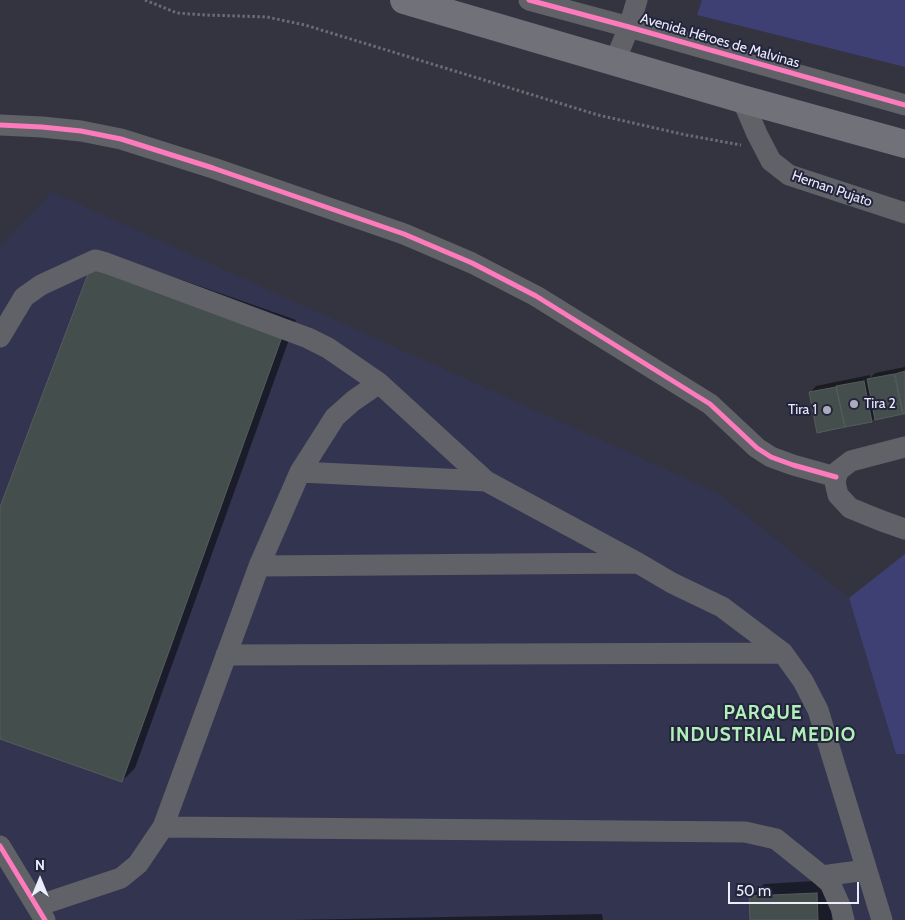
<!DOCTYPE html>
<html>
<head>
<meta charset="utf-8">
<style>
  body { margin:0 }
  #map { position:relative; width:905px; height:920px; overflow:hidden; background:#333440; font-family:Cabin,sans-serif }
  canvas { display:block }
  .north { position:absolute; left:15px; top:855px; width:50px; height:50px; -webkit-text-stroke:4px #24253c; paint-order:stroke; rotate:0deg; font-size:14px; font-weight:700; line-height:20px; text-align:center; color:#ebedfd }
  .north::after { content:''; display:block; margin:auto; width:18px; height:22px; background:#ebedfd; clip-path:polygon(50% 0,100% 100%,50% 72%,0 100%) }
  .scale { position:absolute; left:728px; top:882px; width:131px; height:22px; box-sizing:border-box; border:2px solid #ebedfd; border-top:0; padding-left:6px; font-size:15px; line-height:18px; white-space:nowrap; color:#ebedfd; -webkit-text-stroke:4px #24253c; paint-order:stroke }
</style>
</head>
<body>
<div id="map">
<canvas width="905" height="920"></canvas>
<div class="north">N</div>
<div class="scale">50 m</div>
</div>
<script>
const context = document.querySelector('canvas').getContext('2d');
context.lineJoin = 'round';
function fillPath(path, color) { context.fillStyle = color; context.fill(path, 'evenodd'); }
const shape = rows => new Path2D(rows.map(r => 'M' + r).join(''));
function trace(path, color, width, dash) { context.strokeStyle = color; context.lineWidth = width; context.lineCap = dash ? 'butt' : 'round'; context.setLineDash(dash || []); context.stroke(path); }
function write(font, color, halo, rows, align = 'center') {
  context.font = font + ' Cabin,sans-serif'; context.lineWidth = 4; context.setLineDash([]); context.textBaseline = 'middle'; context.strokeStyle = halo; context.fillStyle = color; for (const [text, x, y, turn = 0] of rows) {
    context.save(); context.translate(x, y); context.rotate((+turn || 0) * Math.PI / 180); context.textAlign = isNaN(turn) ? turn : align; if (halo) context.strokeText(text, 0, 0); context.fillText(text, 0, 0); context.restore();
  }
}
const built = shape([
  [52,192,718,493,849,598,896,754,905,754,905,920,0,920,0,247]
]);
const green = shape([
  [702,0,905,0,905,67,697,15],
  [905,554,905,754,896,754,849,598]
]);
const shadow = shape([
  [106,253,296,320,135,768,122,781,0,737,0,511],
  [905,367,905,413,876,419,876,416,872,421,818,431,810,393,816,386,870,375,870,378,875,373],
  [830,880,832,920,752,920,751,897,764,884],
  [602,914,603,920,290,920]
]);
const building = shape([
  [91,266,283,334,122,782,0,739,0,507,91,266],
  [905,371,905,414,903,414,895,374,905,371],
  [894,374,903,414,875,420,867,379,894,374],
  [864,381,872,422,845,427,836,386,864,381],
  [836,387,845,427,817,433,809,392,836,387],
  [817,893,818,920,750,920,749,896,817,893]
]);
const path = shape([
  [145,0,177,13,206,15,267,17,305,25,598,115,686,135,741,145]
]);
const minor = shape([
  [529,0,629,27,905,105],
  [615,61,629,27,637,0],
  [742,99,757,134,771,161,789,175,905,213],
  [0,125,42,127,81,131,121,139,213,168,404,234,472,263,536,296,710,404,757,448,771,457,793,465,836,477],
  [0,337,24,297,41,285,95,260,106,263,308,338,328,348,379,383,486,481,638,563,672,583,722,607,783,653,803,681,818,710,882,920],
  [905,447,851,461,838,471,835,482,838,495,850,508,882,521,905,529],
  [300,472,486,481],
  [259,566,637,563],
  [226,655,783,653],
  [163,827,745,832,776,839,822,876,866,870],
  [0,846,45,920],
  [822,876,830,883,841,908,844,920],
  [37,906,121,878,138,864,163,827,259,566,300,472,335,417,353,401,379,383]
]);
const highway = shape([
  [404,0,742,99,905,144]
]);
const cycleway = shape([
  [529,0,629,27,905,105],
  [0,125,42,127,81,131,121,139,213,168,404,234,472,263,536,296,710,404,757,448,771,457,793,465,836,477],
  [0,846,45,920]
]);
const markers = [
  [854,404,5,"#abacbb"],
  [827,410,5,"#abacbb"]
];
const streetNames = [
  ["Avenida Héroes de Malvinas",720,41,16],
  ["Hernan Pujato",832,189,19]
];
const poiNames = [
  ["Tira 2",864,404],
  ["Tira 1",817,410,"right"]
];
const districtNames = [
  ["PARQUE",763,713],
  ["INDUSTRIAL MEDIO",763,735]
];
fillPath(built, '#333550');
fillPath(green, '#3e3f72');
fillPath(shadow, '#0007');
fillPath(building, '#444f4d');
trace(building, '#565c5d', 1);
trace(path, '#6b6b71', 3, [2.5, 2.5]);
trace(minor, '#616267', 21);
trace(highway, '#707179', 28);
trace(cycleway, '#fd7abc', 5);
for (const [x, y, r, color] of markers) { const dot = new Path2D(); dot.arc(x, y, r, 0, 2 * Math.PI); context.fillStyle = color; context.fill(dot); trace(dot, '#24253c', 2); }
write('14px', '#ebedfd', '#24253c', streetNames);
write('14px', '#ebedfd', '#24253c', poiNames, 'left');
context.letterSpacing = '1px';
write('bold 19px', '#b1f1b9', '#24253c', districtNames);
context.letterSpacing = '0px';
</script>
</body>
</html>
